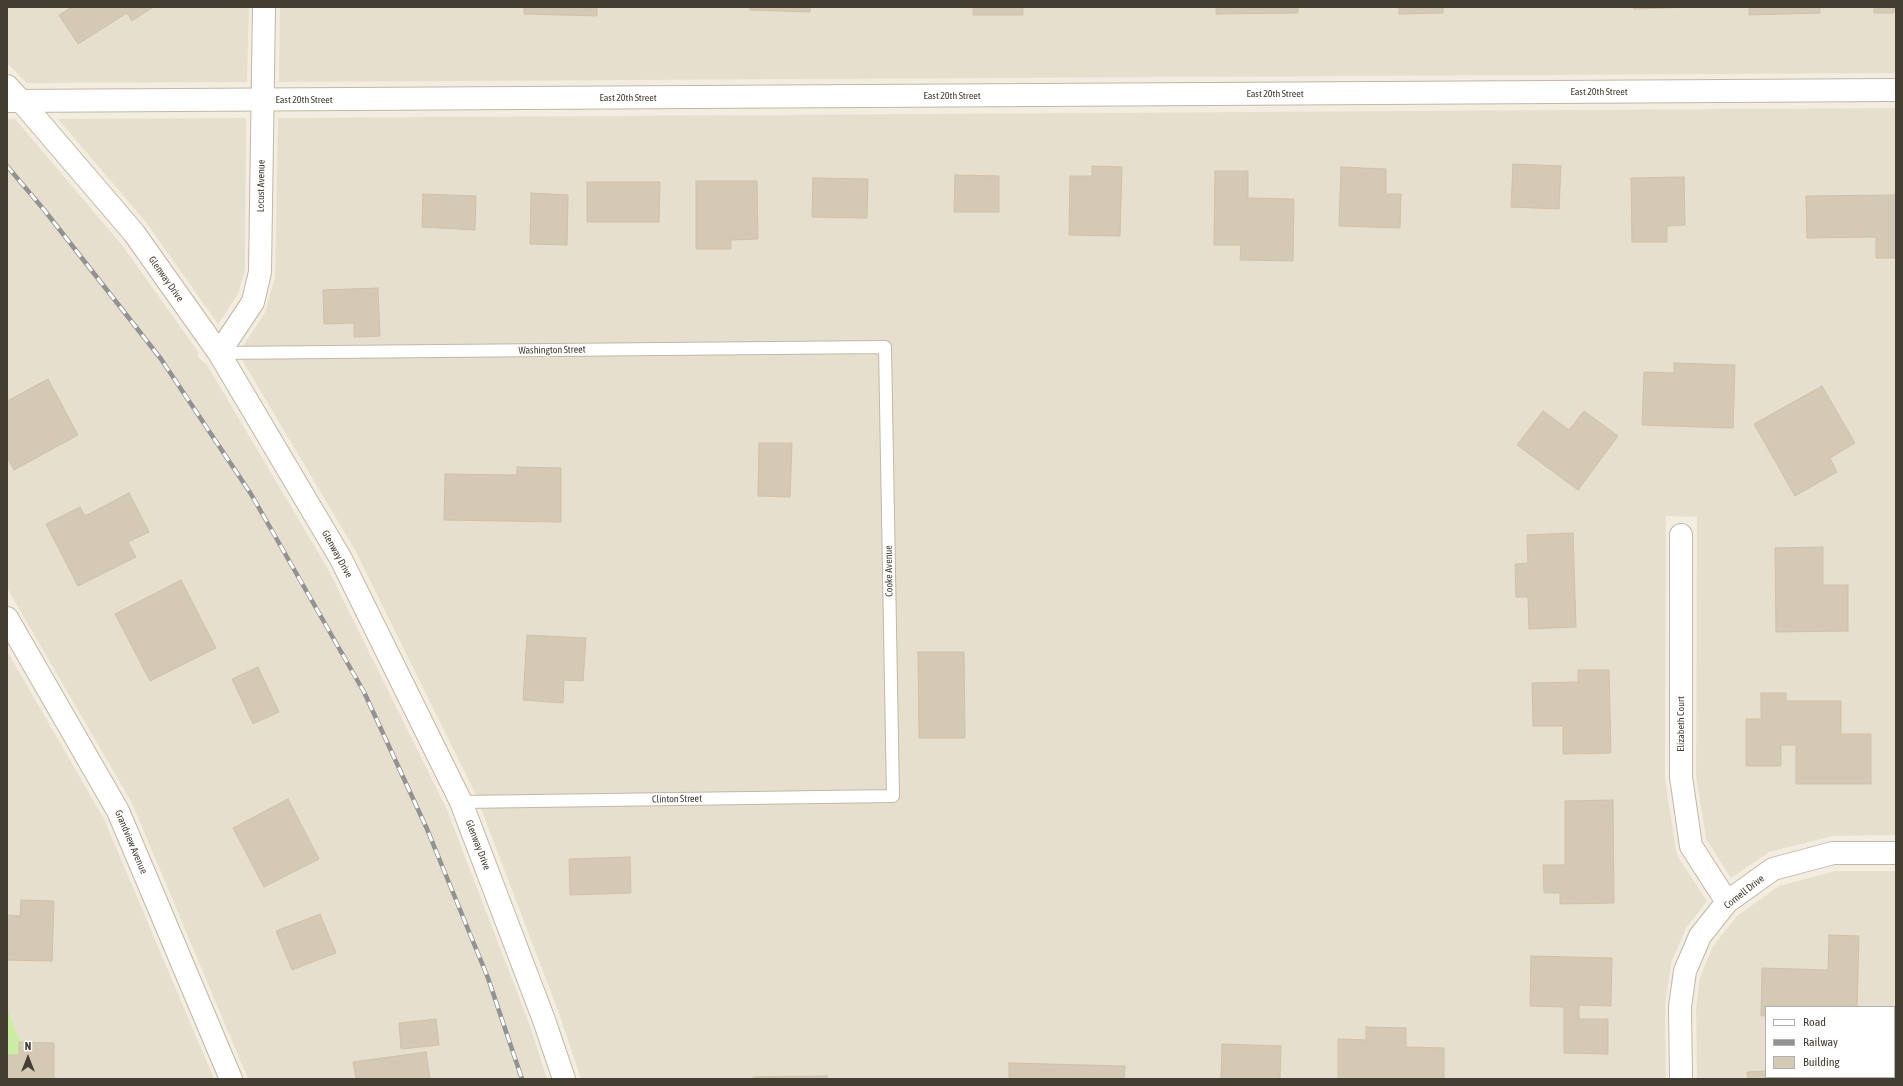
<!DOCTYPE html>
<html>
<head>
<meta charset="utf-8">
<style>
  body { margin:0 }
  #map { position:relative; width:1903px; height:1086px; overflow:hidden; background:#f3ede0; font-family:"Asap Condensed",sans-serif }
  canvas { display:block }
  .frame { position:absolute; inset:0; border:8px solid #443d31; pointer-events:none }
  .legend { position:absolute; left:1765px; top:1006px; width:130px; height:72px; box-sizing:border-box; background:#fff; border:1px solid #b4b1ad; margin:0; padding:5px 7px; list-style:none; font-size:12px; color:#443d31 }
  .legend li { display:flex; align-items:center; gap:8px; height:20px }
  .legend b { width:20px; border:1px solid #b4b1ad }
  .north { position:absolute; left:8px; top:1038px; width:40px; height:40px; -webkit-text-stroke:3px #fff; paint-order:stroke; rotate:0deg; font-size:11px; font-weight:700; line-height:16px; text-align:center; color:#443d31 }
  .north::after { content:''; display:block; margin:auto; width:14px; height:18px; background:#443d31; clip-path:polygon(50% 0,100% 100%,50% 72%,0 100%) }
</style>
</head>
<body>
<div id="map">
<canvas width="1903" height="1086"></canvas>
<div class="frame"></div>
<ul class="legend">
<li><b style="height:5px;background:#fff"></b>Road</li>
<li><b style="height:5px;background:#929292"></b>Railway</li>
<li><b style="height:11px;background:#d4c9b5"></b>Building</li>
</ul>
<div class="north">N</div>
</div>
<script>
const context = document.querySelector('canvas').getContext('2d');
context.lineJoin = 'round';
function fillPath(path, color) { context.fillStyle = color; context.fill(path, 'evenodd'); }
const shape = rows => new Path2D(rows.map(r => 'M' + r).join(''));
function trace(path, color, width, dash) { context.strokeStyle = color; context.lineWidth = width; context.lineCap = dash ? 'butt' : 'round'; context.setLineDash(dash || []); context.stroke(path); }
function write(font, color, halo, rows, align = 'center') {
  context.font = font + ' "Asap Condensed",sans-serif'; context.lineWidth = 3; context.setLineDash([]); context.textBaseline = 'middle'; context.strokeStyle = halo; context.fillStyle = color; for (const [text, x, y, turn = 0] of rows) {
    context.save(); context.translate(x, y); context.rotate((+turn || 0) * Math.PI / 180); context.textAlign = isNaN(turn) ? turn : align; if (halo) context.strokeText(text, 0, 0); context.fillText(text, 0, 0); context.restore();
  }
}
const residential = shape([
  [7,7,249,7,247,82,27,83,7,63],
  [280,7,1896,7,1896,73,279,82],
  [1896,108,1896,835,1833,836,1769,852,1731,878,1706,839,1696,776,1697,517,1666,516,1665,780,1676,849,1678,857,1707,901,1686,928,1671,963,1665,1005,1666,1079,581,1079,559,1013,475,793,355,550,238,353,265,313,275,277,278,118],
  [246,118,245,270,238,294,218,324,145,221,58,119],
  [7,119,15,119,122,245,199,353,197,356,207,365,328,569,447,810,530,1026,547,1079,248,1079,132,803,7,588],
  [7,651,104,819,214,1079,45,1079,19,1038,7,1007],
  [1835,871,1896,871,1896,1079,1697,1079,1696,1008,1700,977,1713,946,1737,916,1779,886],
  [1766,1007,1894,1007,1894,1077,1766,1077]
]);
const green = shape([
  [7,1007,19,1038,45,1079,7,1079]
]);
const building = shape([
  [72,7,153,7,132,21,127,13,78,44,59,15,72,7],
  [524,7,597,7,597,16,524,14,524,7],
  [750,7,810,7,810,12,750,10,750,7],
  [973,7,1023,7,1023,15,973,15,973,7],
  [1216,7,1298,7,1298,13,1216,14,1216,7],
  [1399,7,1443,7,1443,13,1399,14,1399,7],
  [1633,7,1698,7,1634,9,1633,7],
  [1749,7,1820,7,1820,13,1749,15,1749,7],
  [1874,7,1894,7,1894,13,1874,13,1874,7],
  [1513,164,1561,166,1559,209,1511,207,1513,164],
  [1092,166,1122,167,1120,236,1069,235,1070,176,1092,176,1092,166],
  [1341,167,1386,169,1386,194,1401,194,1400,228,1339,226,1341,167],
  [1215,171,1248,171,1248,198,1294,199,1293,261,1240,260,1241,245,1214,245,1215,171],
  [955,175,999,176,999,212,954,212,955,175],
  [1684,177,1685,225,1667,226,1667,242,1632,242,1631,178,1684,177],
  [813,178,868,179,867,218,812,217,813,178],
  [696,181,757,181,758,239,731,240,731,249,696,249,696,181],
  [587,182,660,182,659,222,587,222,587,182],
  [531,193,568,195,567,245,530,244,531,193],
  [423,194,476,196,475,230,422,227,423,194],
  [1896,195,1896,258,1876,258,1876,237,1807,238,1806,196,1896,195],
  [378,288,380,336,354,337,354,323,324,324,323,290,378,288],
  [1674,363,1735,365,1733,428,1642,425,1644,372,1674,373,1674,363],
  [48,379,78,435,14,470,7,458,7,401,48,379],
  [1822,386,1855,443,1830,458,1837,472,1795,496,1754,424,1822,386],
  [1543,411,1569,430,1584,411,1618,436,1578,490,1517,445,1543,411],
  [759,443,792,443,790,497,758,496,759,443],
  [517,467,561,468,561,522,444,520,445,474,517,475,517,467],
  [129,493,149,532,128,542,136,557,78,586,46,524,80,507,85,516,129,493],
  [1573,533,1576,627,1529,629,1528,597,1516,597,1515,564,1528,563,1527,535,1573,533],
  [1823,547,1823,585,1848,585,1848,631,1776,632,1775,548,1823,547],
  [181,580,216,648,150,681,115,614,181,580],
  [527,635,586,638,583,681,564,680,563,703,523,700,527,635],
  [918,652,964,652,965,738,919,738,918,652],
  [258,667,279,712,253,724,232,679,258,667],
  [1578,670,1609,670,1611,753,1563,754,1563,726,1533,726,1532,683,1578,682,1578,670],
  [1761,693,1786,693,1786,701,1841,701,1841,734,1871,734,1871,784,1796,784,1796,745,1781,745,1781,766,1746,766,1746,719,1761,719,1761,693],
  [288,799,319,859,264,887,233,828,288,799],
  [1613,800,1614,903,1560,904,1560,893,1544,893,1543,865,1565,865,1565,801,1613,800],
  [630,857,631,893,570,895,569,859,630,857],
  [21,900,54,901,52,961,7,960,7,915,20,916,21,900],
  [320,914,336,953,292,970,276,931,320,914],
  [1829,935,1859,936,1857,1007,1766,1007,1766,1016,1761,1016,1762,968,1828,970,1829,935],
  [1531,956,1612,958,1611,1006,1579,1005,1579,1019,1608,1019,1608,1054,1564,1053,1564,1007,1530,1006,1531,956],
  [436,1019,439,1045,401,1049,399,1023,436,1019],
  [1366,1027,1406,1028,1406,1047,1444,1048,1444,1079,1338,1079,1338,1039,1366,1040,1366,1027],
  [19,1042,54,1043,54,1079,7,1079,7,1055,19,1055,19,1042],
  [1222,1044,1281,1046,1280,1079,1221,1079,1222,1044],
  [426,1052,430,1079,356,1079,353,1062,426,1052],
  [1009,1063,1125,1066,1124,1079,1009,1079,1009,1063],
  [1766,1071,1766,1077,1837,1077,1837,1079,1748,1079,1747,1072,1766,1071],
  [827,1076,827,1079,753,1079,753,1077,827,1076]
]);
const service = shape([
  [219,353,885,347,893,796,461,802]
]);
const minor = shape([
  [7,86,21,101,134,233,219,353,341,559,461,802,544,1020,564,1079],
  [219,353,253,302,260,272,264,7],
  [1681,535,1681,777,1691,846,1727,902],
  [7,618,118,811,231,1079],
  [1681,1079,1680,1007,1685,971,1700,936,1727,902,1773,869,1833,853,1896,853]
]);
const tertiary = shape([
  [7,101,1896,90]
]);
const rail = shape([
  [7,166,45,211,161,359,251,494,364,692,427,829,488,978,522,1079]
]);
const streetNames = [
  ["East 20th Street",1599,92],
  ["East 20th Street",1275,94],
  ["East 20th Street",952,96],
  ["East 20th Street",628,98],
  ["East 20th Street",304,100],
  ["Locust Avenue",261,186,-89],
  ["Glenway Drive",166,279,55],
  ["Washington Street",552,350,-1],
  ["Glenway Drive",337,554,61],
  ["Cooke Avenue",889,571,-91],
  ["Elizabeth Court",1681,724,-90],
  ["Clinton Street",677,799,-1],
  ["Grandview Avenue",131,842,67],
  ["Glenway Drive",478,845,69],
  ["Cornell Drive",1744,892,-38]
];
fillPath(residential, '#e7dfce');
fillPath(green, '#cbeda3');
fillPath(building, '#d4c9b5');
trace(building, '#d1c1a7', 1);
trace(service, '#c1b8a5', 14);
trace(minor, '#c1b8a5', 24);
trace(tertiary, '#c1b8a5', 24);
trace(service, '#fff', 12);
trace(minor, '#fff', 22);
trace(tertiary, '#fff', 22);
trace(rail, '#929292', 4.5);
trace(rail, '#fff', 3, [9]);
write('10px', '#443d31', '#fff', streetNames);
</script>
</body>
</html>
